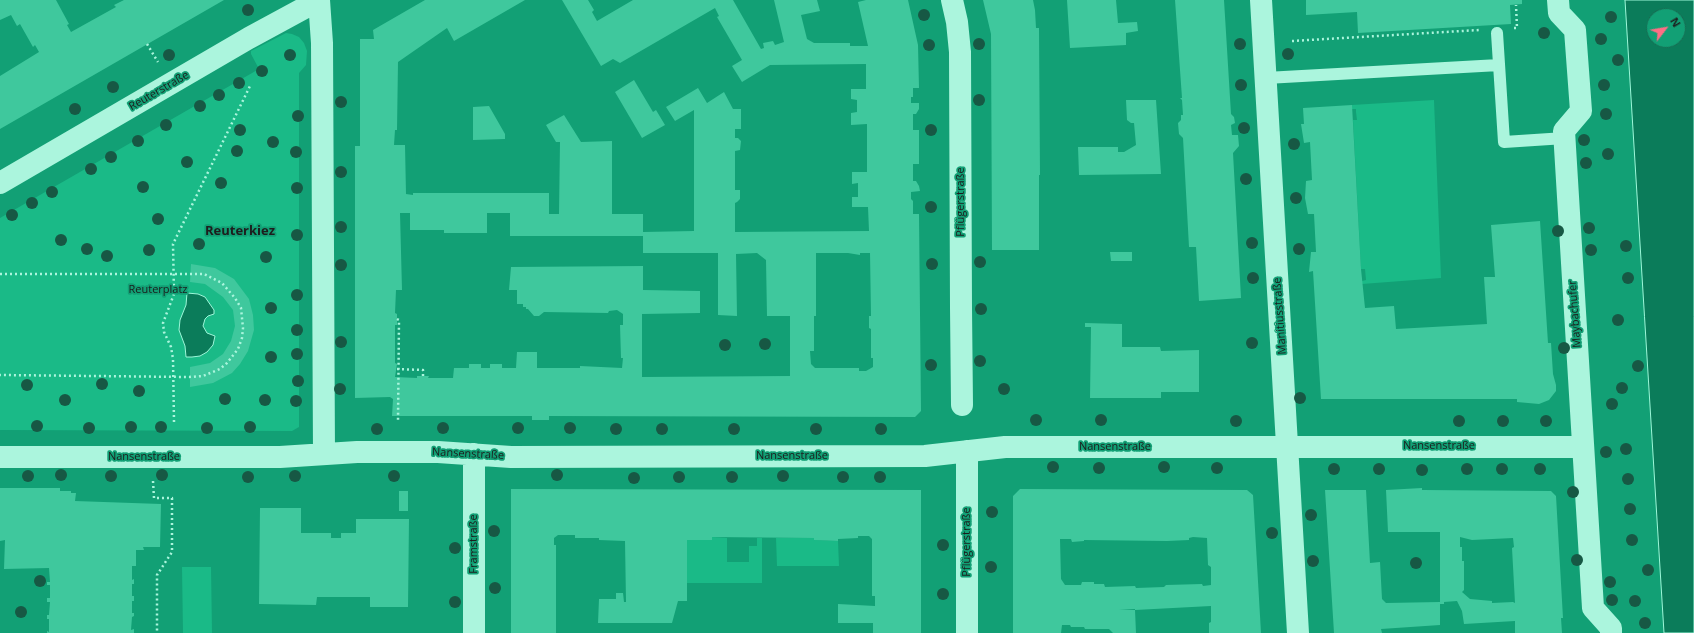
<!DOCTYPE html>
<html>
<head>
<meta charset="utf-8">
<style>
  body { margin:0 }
  #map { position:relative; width:1694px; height:633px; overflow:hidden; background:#12a075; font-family:"Open Sans",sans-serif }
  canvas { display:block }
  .north { position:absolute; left:1646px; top:8px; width:40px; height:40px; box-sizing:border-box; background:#12a075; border:1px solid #166c52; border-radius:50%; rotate:59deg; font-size:11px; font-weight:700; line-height:16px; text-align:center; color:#1d1d1d }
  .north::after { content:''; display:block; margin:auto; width:14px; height:18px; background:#ff6e85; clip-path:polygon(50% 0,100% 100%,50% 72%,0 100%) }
</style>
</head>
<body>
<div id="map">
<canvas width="1694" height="633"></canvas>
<div class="north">N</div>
</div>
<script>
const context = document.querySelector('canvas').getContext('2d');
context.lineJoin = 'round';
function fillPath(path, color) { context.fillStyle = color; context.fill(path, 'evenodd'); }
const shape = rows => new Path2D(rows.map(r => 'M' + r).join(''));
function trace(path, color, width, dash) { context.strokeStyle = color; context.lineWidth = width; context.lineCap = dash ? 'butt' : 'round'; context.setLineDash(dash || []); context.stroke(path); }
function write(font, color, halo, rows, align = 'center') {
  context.font = font + ' "Open Sans",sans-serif'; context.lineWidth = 3.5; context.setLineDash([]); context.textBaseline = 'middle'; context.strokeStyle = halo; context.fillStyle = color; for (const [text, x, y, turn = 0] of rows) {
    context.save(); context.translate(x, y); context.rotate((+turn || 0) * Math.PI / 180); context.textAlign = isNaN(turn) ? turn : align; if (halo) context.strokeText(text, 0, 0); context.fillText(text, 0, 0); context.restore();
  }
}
const green = shape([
  [286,33,292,34,299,37,304,43,307,51,306,65,299,73,299,427,292,431,0,430,0,218,259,69,251,54,251,51],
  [1434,100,1441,278,1362,284,1362,281,1366,280,1365,269,1361,269,1353,120,1357,120,1356,112,1356,109,1352,109,1352,105],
  [712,537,727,538,727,562,749,562,749,546,757,546,757,538,762,538,762,583,687,583,687,540,712,540],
  [776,538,814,538,814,540,838,541,839,566,777,566],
  [182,567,211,567,212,633,183,633]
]);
const water = shape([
  [1625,0,1694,0,1694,633,1664,633,1625,0],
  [1654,16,1678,16,1678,40,1654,40,1654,16],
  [187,293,198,294,205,297,214,310,214,314,208,316,205,319,203,326,207,333,215,336,213,345,207,352,200,356,192,357,186,357,185,346,179,330,180,320,186,305,187,293]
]);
const building = shape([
  [0,0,56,0,69,24,67,25,71,32,116,7,114,5,124,0,224,0,0,129,0,76,39,52,35,45,33,47,20,24,17,26,11,15,0,20],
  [425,0,525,0,454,41,447,28,398,62,397,130,395,130,394,145,405,145,406,194,413,195,413,193,549,193,549,214,559,214,560,142,556,142,546,125,564,115,581,142,612,141,612,214,643,214,643,232,694,231,694,110,675,121,666,107,698,88,707,103,724,92,733,109,741,109,741,129,735,129,735,138,738,138,741,141,740,150,735,151,735,190,740,190,740,199,737,202,735,203,735,232,869,231,868,207,852,207,852,197,858,197,858,183,852,184,852,172,867,172,867,124,851,125,851,113,857,112,857,100,851,99,851,89,866,89,866,64,770,65,742,82,732,66,742,60,717,17,719,16,715,8,620,63,613,59,601,66,562,0,588,0,594,10,592,12,597,21,633,0,733,0,761,49,764,48,763,43,773,41,775,45,784,42,774,0,817,0,820,11,801,15,807,39,814,43,850,43,850,46,868,46,858,2,866,0,908,0,918,45,919,88,913,88,913,97,911,97,911,103,919,103,919,109,916,114,913,114,913,130,919,130,919,164,913,164,913,181,916,181,919,186,920,191,911,192,911,199,913,201,913,214,919,214,921,411,915,417,549,416,549,420,532,420,532,416,392,416,393,399,390,397,355,398,355,146,360,146,360,39,374,39,373,30],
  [400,213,410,213,410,230,444,230,444,233,487,233,487,213,510,213,510,236,643,236,643,253,718,253,718,315,737,316,736,254,757,253,766,260,767,316,790,316,790,376,642,377,642,314,700,313,700,291,643,290,643,266,511,267,509,290,517,290,517,304,523,304,523,307,526,307,526,309,528,309,534,316,539,316,544,312,608,313,609,311,617,310,623,314,623,325,620,325,621,358,623,358,622,368,580,366,580,368,537,368,537,352,517,352,516,368,502,368,502,364,490,364,490,368,481,368,481,364,469,364,469,368,454,368,453,378,428,378,429,376,417,376,417,378,395,377,397,364,395,363,395,325,397,325,397,314,395,313,396,290,402,290],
  [816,253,848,253,860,255,860,253,870,253,871,316,869,316,869,328,871,329,871,358,873,358,873,367,866,371,859,371,859,368,815,368,811,364,810,351,814,351,814,316,816,316],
  [983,0,1033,0,1035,10,1036,28,1039,28,1040,175,1039,175,1039,250,992,250,991,34],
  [1067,0,1116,0,1118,23,1137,22,1138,31,1126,33,1126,45,1070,48],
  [1175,0,1224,0,1231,114,1234,117,1235,123,1231,125,1232,135,1238,135,1239,146,1233,153,1241,298,1199,301,1196,247,1189,247,1183,138,1179,134,1178,123,1181,120,1181,115,1183,115,1182,100,1180,98,1182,98],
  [1306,0,1522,0,1522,4,1510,5,1511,24,1358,33,1357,12,1306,15],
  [634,80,653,112,656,110,665,125,642,138,615,92],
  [1126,100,1156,100,1161,174,1079,175,1078,147,1118,147,1118,152,1124,152,1136,145,1134,123,1131,123,1127,120],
  [1352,105,1361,269,1365,308,1394,306,1396,329,1487,324,1484,277,1495,277,1491,225,1540,221,1548,343,1551,343,1553,374,1556,385,1556,391,1549,400,1539,404,1517,402,1517,399,1321,399,1313,271,1309,272,1311,252,1316,252,1314,214,1308,214,1305,198,1306,181,1312,180,1310,142,1304,143,1301,124,1304,124,1303,108],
  [489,106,505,134,505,139,473,140,473,107],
  [1110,252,1132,252,1132,261,1111,261],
  [191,264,215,268,234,279,249,299,253,315,254,330,248,351,240,364,232,373,213,383,190,387,190,367,210,363,223,354,231,341,235,326,233,310,223,297,205,284,190,282],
  [1085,323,1122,324,1122,347,1160,347,1161,351,1199,350,1199,392,1161,392,1161,398,1090,398,1091,327,1085,327],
  [0,488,60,488,60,491,71,491,71,493,76,493,75,501,161,504,160,547,143,547,144,550,136,550,136,566,132,566,132,580,134,579,134,584,132,584,132,596,134,596,134,601,132,601,132,613,134,613,134,616,132,617,131,630,134,629,134,633,47,633,47,631,49,632,49,619,47,619,47,615,49,615,50,602,47,602,47,598,50,598,50,585,47,585,47,582,50,582,49,568,4,569,5,540,0,541],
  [1422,488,1422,490,1551,491,1556,496,1563,618,1561,618,1562,633,1515,633,1515,621,1464,624,1462,611,1457,601,1444,602,1444,604,1440,604,1440,625,1381,629,1382,633,1334,633,1325,490,1366,490,1370,563,1380,562,1382,599,1386,603,1440,602,1440,532,1388,532,1386,490],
  [1460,537,1472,540,1513,538,1514,547,1512,548,1515,603,1513,602,1492,603,1492,601,1470,599,1462,592,1464,590,1464,561,1462,561,1462,547,1460,547],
  [511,489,921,490,921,633,873,633,873,623,838,623,838,604,875,606,875,596,872,596,872,539,869,536,858,536,858,538,838,539,838,541,814,540,814,538,712,537,712,540,687,540,687,601,678,601,672,623,598,623,599,599,616,599,616,593,623,593,624,602,626,602,625,541,599,540,599,538,575,538,575,535,558,535,554,538,554,545,556,545,556,633,511,633],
  [1020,489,1247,490,1253,495,1261,633,1209,633,1209,623,1211,622,1211,606,1135,610,1135,609,1119,609,1135,610,1136,633,1113,633,1109,629,1085,629,1084,627,1071,627,1070,625,1062,625,1061,633,1013,633,1013,496],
  [1193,537,1207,538,1208,565,1211,567,1211,585,1203,586,1202,584,1166,585,1164,587,1136,588,1135,586,1105,587,1104,584,1094,584,1094,582,1082,582,1081,585,1065,585,1061,579,1060,539,1071,539,1072,542,1084,541,1084,540,1167,541,1189,540,1189,538],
  [399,491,408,491,408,511,399,511],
  [260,508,301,508,301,533,331,533,331,538,341,538,341,533,356,533,356,519,409,519,408,607,370,607,370,597,317,597,316,605,259,604]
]);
const path = shape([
  [1514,28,1517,28,1516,5],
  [1292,41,1479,30],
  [147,44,158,62],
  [0,274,204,274,222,283,235,298,241,308,243,328,242,338,238,349,227,363,220,369,203,376,189,377,0,375],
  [397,319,399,320,398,422],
  [397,369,423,370,423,376],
  [174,422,173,359,171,347,164,332,163,323,174,294,173,244,251,84],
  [153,481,154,498,172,498,172,552,157,575,157,633]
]);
const service = shape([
  [1497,33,1504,142,1565,138],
  [1266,78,1499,65]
]);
const minor = shape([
  [319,0,322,43,324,454],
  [952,0,957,22,960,52,961,308,962,405],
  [1261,0,1298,633],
  [1558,0,1559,13,1575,30,1581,111,1564,131,1593,608,1611,628,1611,633],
  [0,183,249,38,319,0],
  [967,451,967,633],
  [0,457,280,457,357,452,438,452,511,457,925,456,1005,447,1583,447],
  [474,633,474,454]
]);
const trees = [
  [248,10],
  [924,15],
  [1611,17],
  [1544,33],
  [1601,39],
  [979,44],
  [1240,44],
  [929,45],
  [1288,54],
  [169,55],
  [290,55],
  [1618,60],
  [262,71],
  [239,83],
  [1241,85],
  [1604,85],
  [113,87],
  [219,95],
  [979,100],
  [341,102],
  [200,106],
  [75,109],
  [1606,114],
  [298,116],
  [166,125],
  [1244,128],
  [240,130],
  [931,130],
  [1584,140],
  [138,141],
  [273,142],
  [1294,144],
  [237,151],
  [296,152],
  [1608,154],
  [111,157],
  [187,162],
  [1586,163],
  [91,169],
  [341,172],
  [1246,179],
  [221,183],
  [143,187],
  [297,188],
  [52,192],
  [1296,198],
  [32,203],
  [931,207],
  [12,215],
  [158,219],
  [341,227],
  [1589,228],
  [1558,231],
  [297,235],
  [61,240],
  [1252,243],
  [199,244],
  [1626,246],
  [87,249],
  [1299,249],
  [149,250],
  [1591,250],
  [107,256],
  [266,257],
  [980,262],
  [932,264],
  [341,265],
  [1253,278],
  [1628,278],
  [297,295],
  [271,308],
  [981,309],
  [1618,320],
  [297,330],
  [341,342],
  [1252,343],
  [765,344],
  [725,345],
  [1564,348],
  [297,354],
  [271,357],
  [980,361],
  [931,365],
  [1638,366],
  [298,381],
  [102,384],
  [27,385],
  [1622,388],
  [340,389],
  [1004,389],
  [139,391],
  [1300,398],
  [225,399],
  [65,400],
  [265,400],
  [296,401],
  [1612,404],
  [1036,420],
  [1101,420],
  [1236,421],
  [1459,421],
  [1503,421],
  [1546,421],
  [37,426],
  [131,427],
  [161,427],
  [250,427],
  [89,428],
  [207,428],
  [443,428],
  [518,428],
  [570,428],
  [377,429],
  [616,429],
  [662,429],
  [734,429],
  [816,429],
  [881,429],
  [1626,449],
  [1606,452],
  [1053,467],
  [1164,467],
  [1099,468],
  [1217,468],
  [1334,469],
  [1379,469],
  [1467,469],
  [1502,469],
  [1540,469],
  [1422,470],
  [61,475],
  [162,475],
  [557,475],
  [28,476],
  [111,476],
  [295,476],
  [394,476],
  [783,476],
  [248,477],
  [679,477],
  [732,477],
  [843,477],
  [880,477],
  [634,478],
  [1628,479],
  [1573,492],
  [1630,509],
  [992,512],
  [1311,515],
  [494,531],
  [1272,533],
  [1632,540],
  [943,545],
  [455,548],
  [1577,560],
  [1313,561],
  [1416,563],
  [991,567],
  [1648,570],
  [40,581],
  [1610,582],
  [495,588],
  [943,594],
  [1612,600],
  [1635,601],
  [455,602],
  [21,612],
  [1645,623]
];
const streetNames = [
  ["Reuterstraße",159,91,-30],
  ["Pflügerstraße",961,202,-90],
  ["Maybachufer",1575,314,-94],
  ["Manitiusstraße",1280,316,-94],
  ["Nansenstraße",1439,446],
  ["Nansenstraße",1115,447],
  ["Nansenstraße",468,454,3],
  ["Nansenstraße",792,456],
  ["Nansenstraße",144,457],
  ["Pflügerstraße",967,542,-90],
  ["Framstraße",474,544,-90]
];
const parkNames = [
  ["Reuterplatz",158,290]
];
const quarterNames = [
  ["Reuterkiez",240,231]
];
fillPath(green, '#1aba87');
fillPath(water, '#0b7c5a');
trace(water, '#9df7d9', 1);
fillPath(building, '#3fc89d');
trace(path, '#abf5dd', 2.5, [2, 3]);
trace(service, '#abf5dd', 12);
trace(minor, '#abf5dd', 22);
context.fillStyle = '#175844';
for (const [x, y] of trees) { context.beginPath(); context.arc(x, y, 6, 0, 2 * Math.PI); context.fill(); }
write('11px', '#1d1d1d', '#12a075', streetNames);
write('11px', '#1b1d1c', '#12a075', parkNames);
write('bold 13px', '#1d1d1d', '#12a075', quarterNames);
</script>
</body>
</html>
